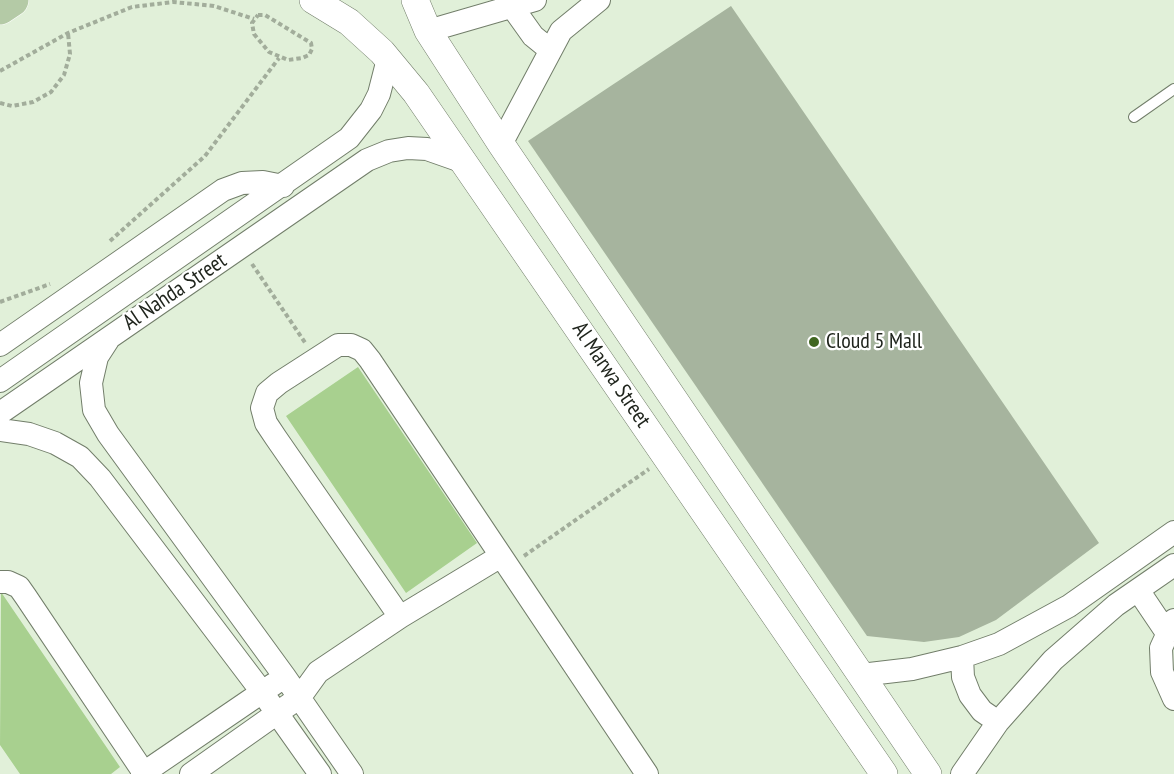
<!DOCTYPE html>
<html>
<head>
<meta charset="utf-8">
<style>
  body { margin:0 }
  canvas { display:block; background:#e1f0d9 }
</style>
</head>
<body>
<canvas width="1174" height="774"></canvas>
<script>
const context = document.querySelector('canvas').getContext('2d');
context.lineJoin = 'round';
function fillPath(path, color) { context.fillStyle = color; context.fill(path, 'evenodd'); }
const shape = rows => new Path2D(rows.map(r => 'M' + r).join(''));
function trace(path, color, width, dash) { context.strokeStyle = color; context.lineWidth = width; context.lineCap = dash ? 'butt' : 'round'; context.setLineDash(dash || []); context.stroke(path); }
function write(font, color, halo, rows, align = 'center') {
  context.font = font + ' "PT Sans Narrow",sans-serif'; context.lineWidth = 4.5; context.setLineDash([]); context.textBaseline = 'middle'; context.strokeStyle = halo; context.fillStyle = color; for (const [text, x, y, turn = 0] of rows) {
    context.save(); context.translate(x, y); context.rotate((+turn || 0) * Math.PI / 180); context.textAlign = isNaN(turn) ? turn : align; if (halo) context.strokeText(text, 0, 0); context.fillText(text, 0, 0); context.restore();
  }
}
const green = shape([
  [358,367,477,543,406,593,286,416],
  [1,592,120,767,111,774,20,774,0,745]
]);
const building = shape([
  [731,6,1099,543,996,620,959,637,924,642,867,636,528,141]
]);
const path = shape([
  [258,15,265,15,311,43,312,49,309,55,302,58,288,60,269,52,254,34,252,23,258,15],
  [0,71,68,33,132,7,173,2,214,6,254,19],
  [0,103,12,106,33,102,51,92,64,75,70,54,68,33],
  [110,241,205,156,279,58],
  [252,264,306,344],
  [0,302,50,284],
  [524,556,649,469]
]);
const service = shape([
  [1134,117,1174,89]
]);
const minor = shape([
  [513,8,533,36,549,49],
  [428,31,535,0],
  [501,144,561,31,599,0],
  [108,340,97,357,91,383,94,410,108,434,285,677,352,774],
  [0,345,223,190,242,183,263,182,283,186],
  [0,381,349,138,371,110,379,94,388,59],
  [0,413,367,160,389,151,408,148,427,149,464,162],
  [0,430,29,434,55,443,80,457,100,478,262,692,320,774],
  [0,582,8,582,19,587,26,597,144,773],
  [1138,590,1167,633],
  [400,617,276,438,266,423,262,408,267,393,279,383,338,345,351,345,362,350,370,360,647,774],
  [1174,620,1161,648,1162,672,1174,699],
  [962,657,963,677,970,695,982,711,998,722],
  [861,675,912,669,962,657,999,644,1069,606,1174,532],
  [142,774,274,684],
  [191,774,300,697,318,672,400,617,501,556],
  [962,774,998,722,1053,660,1116,605,1174,565]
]);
const tertiary = shape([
  [313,0,349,22,382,52,416,93,884,774],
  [415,0,428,31,501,144,928,774]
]);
const primary = shape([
  [0,8,12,0]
]);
const markers = [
  [814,342,6,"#406620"]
];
const streetNames = [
  ["Al Nahda Street",175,292,-34],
  ["Al Marwa Street",611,375,56]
];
const poiNames = [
  ["Cloud 5 Mall",826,342]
];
fillPath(green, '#a8d08f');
fillPath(building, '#a6b49e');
trace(service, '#727e6a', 12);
trace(minor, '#727e6a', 24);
trace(tertiary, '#727e6a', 28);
trace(primary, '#fff', 34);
trace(path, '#a2ad9b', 4, [4.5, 3]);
trace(service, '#fff', 10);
trace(minor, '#fff', 22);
trace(tertiary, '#fff', 27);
trace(primary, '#b4caa6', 33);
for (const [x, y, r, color] of markers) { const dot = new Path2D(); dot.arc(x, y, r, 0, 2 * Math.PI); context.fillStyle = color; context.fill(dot); trace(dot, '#fff', 2); }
write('22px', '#1e231b', '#fff', streetNames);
write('22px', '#1e231b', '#fff', poiNames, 'left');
</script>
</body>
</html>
